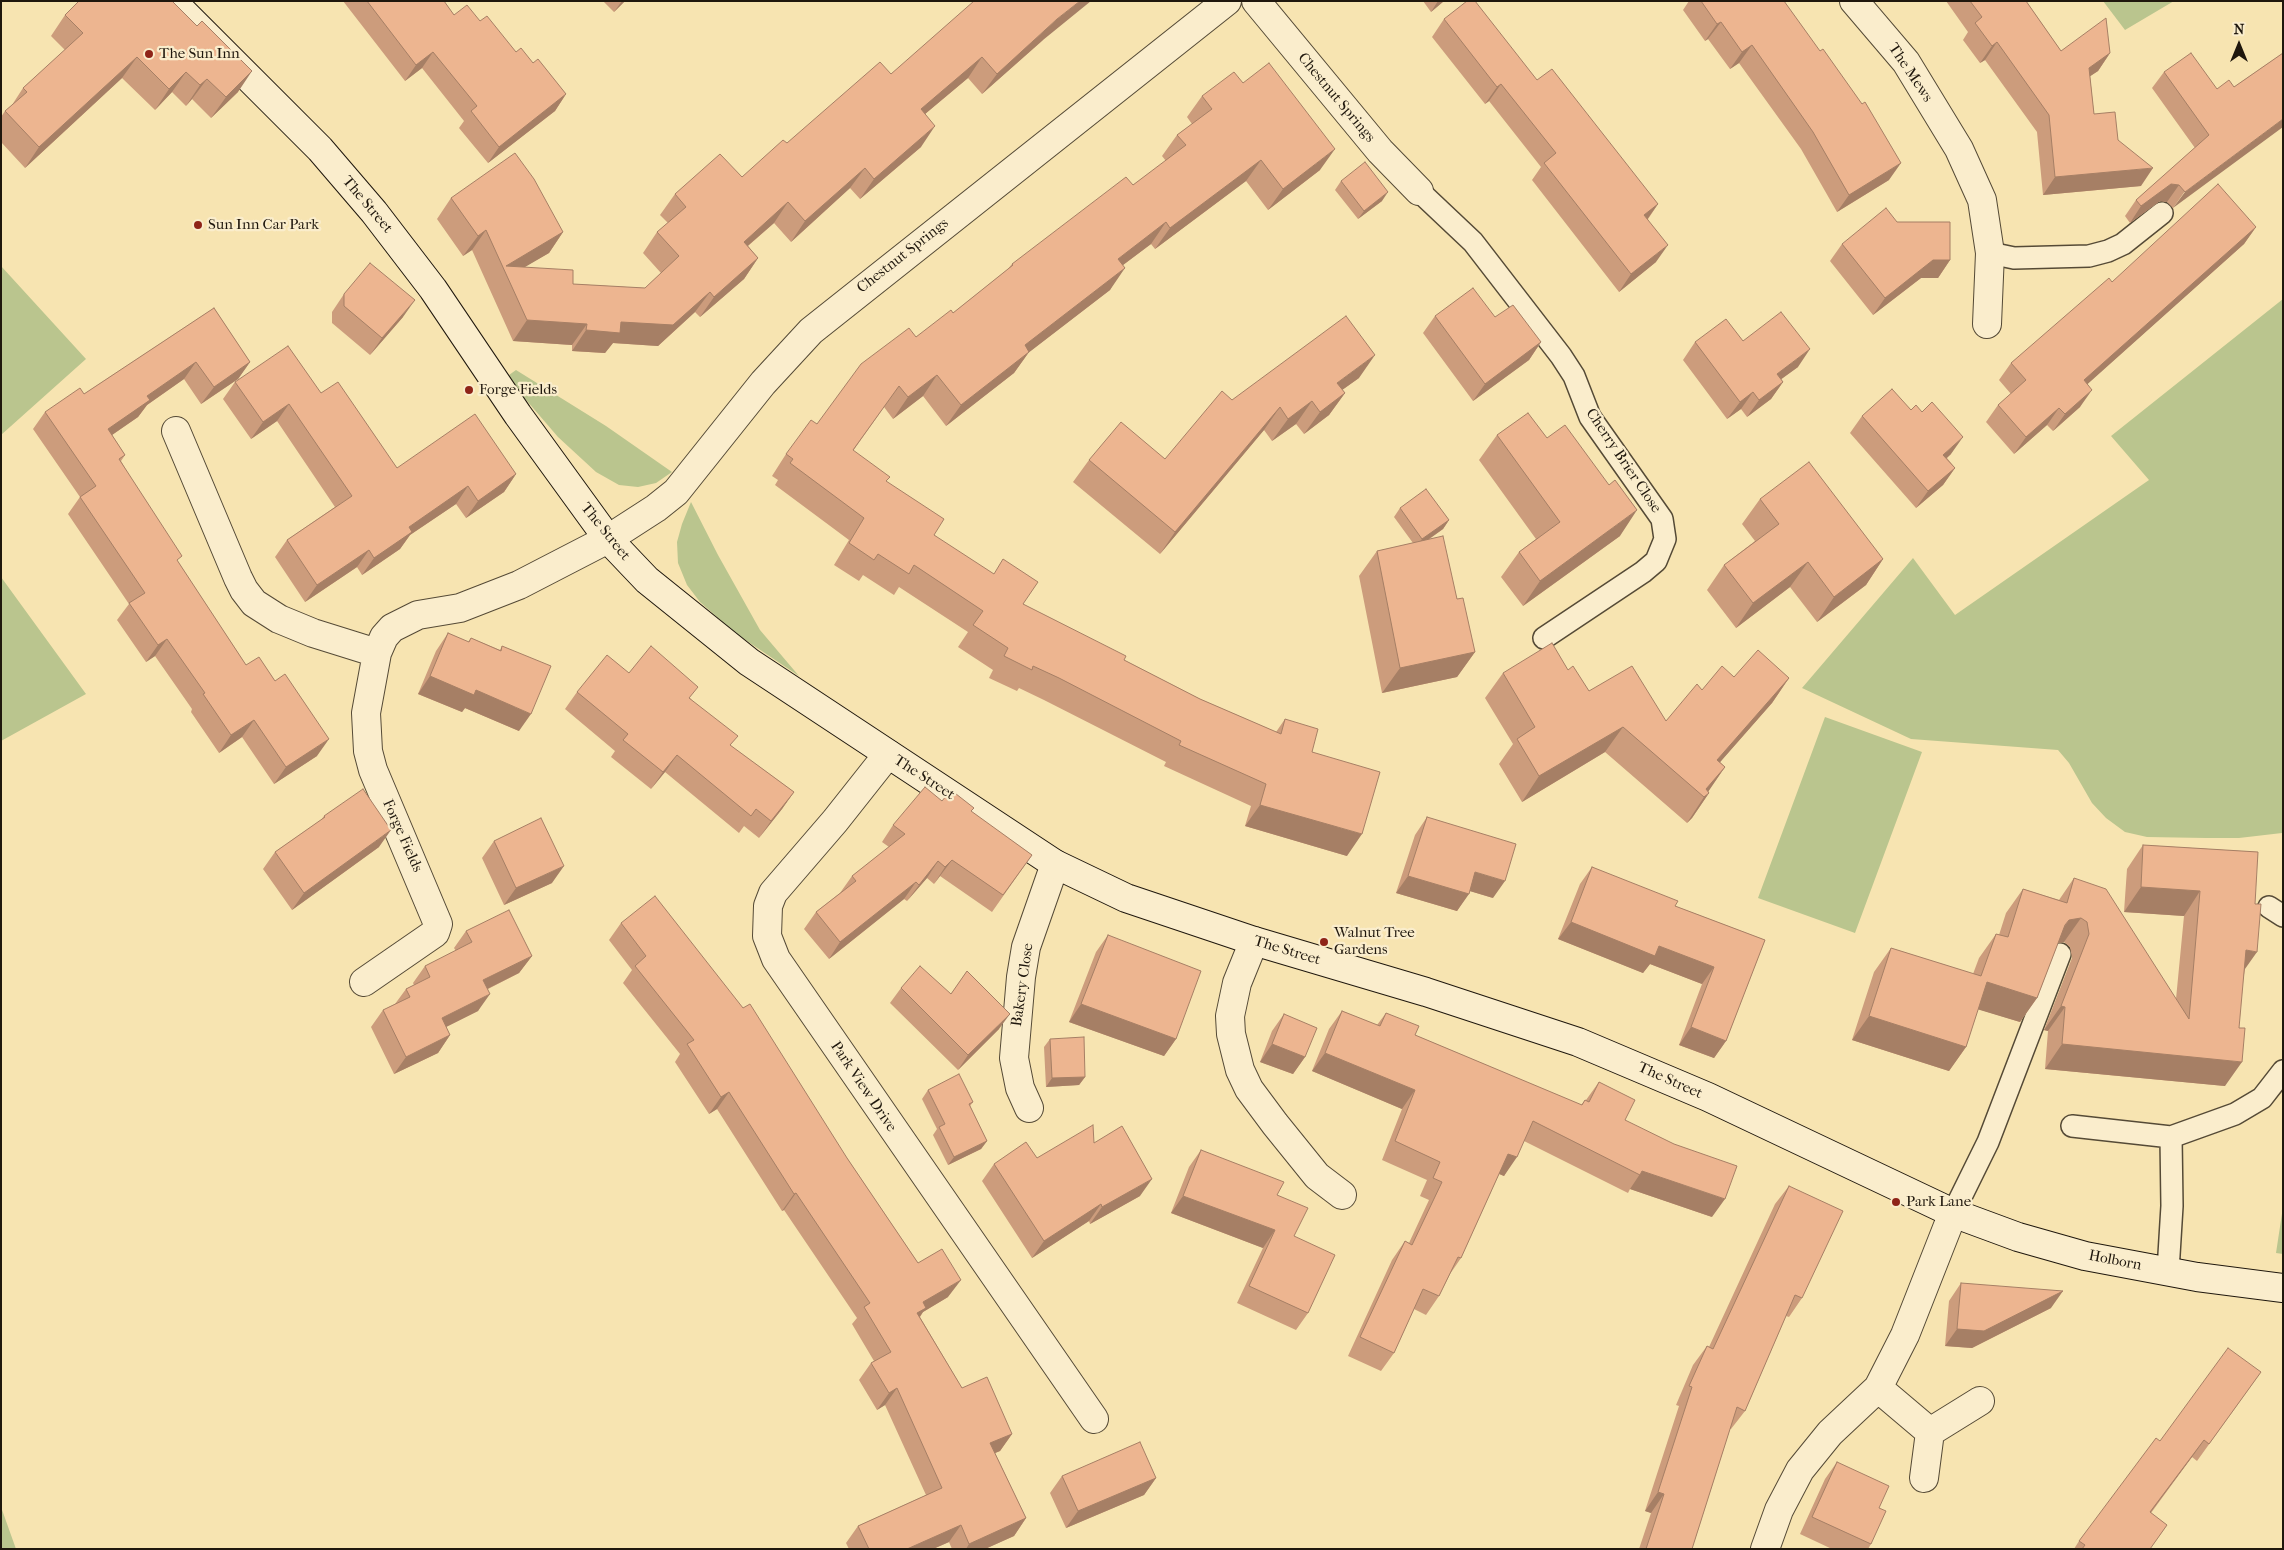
<!DOCTYPE html>
<html>
<head>
<meta charset="utf-8">
<style>
  body { margin:0 }
  #map { position:relative; width:2284px; height:1550px; overflow:hidden; background:#f7e4b1; font-family:"IM FELL French Canon",serif }
  canvas { display:block }
  .frame { position:absolute; inset:0; border:2px solid #1f170d; pointer-events:none }
  .north { position:absolute; left:2214px; top:20px; width:50px; height:50px; -webkit-text-stroke:4px #faedcc; paint-order:stroke; rotate:0deg; font-size:14px; font-weight:700; line-height:20px; text-align:center; color:#1f170d }
  .north::after { content:''; display:block; margin:auto; width:18px; height:22px; background:#1f170d; clip-path:polygon(50% 0,100% 100%,50% 72%,0 100%) }
</style>
</head>
<body>
<div id="map">
<canvas width="2284" height="1550"></canvas>
<div class="frame"></div>
<div class="north">N</div>
</div>
<script>
const context = document.querySelector('canvas').getContext('2d');
context.lineJoin = 'round';
function fillPath(path, color) { context.fillStyle = color; context.fill(path, 'evenodd'); }
const shape = rows => new Path2D(rows.map(r => 'M' + r).join(''));
function trace(path, color, width, dash) { context.strokeStyle = color; context.lineWidth = width; context.lineCap = dash ? 'butt' : 'round'; context.setLineDash(dash || []); context.stroke(path); }
function write(font, color, halo, rows, align = 'center') {
  context.font = font + ' "IM FELL French Canon",serif'; context.lineWidth = 4.5; context.setLineDash([]); context.textBaseline = 'middle'; context.strokeStyle = halo; context.fillStyle = color; for (const [text, x, y, turn = 0] of rows) {
    context.save(); context.translate(x, y); context.rotate((+turn || 0) * Math.PI / 180); context.textAlign = isNaN(turn) ? turn : align; if (halo) context.strokeText(text, 0, 0); context.fillText(text, 0, 0); context.restore();
  }
}
const green = shape([
  [2103,1,2174,1,2125,30],
  [1,266,86,359,1,435],
  [2283,299,2282,833,2239,838,2206,838,2147,837,2125,832,2106,818,2092,803,2069,763,2058,750,1911,739,1802,688,1913,558,1955,615,2149,480,2111,436],
  [516,370,606,426,672,472,656,483,638,487,619,485,596,472,558,437,521,394,509,375],
  [691,502,718,555,760,630,799,676,735,633,700,602,687,585,678,563,677,542,682,524],
  [1,577,86,694,1,741],
  [1825,717,1922,752,1855,933,1758,898],
  [2283,1207,2283,1254,2276,1253],
  [1,1507,16,1549,1,1549]
]);
const lane = shape([
  [1419,191,1473,242,1561,356,1574,376,1590,417,1662,519,1665,539,1656,561,1643,572,1544,638],
  [1990,253,2014,258,2089,256,2108,251,2123,244,2162,213],
  [2269,907,2283,916],
  [2072,1126,2171,1137,2235,1114,2262,1098,2283,1071],
  [1953,1213,1988,1142,2060,954],
  [2168,1271,2172,1206,2171,1137]
]);
const street = shape([
  [1256,1,1380,151,1419,191],
  [1854,1,1906,62,1959,149,1982,200,1990,253,1987,324],
  [176,431,238,578,244,590,254,603,279,619,313,633,377,653],
  [888,754,835,821,773,893,768,906,767,936,776,959,1094,1419],
  [1254,941,1237,983,1230,1016,1231,1034,1240,1070,1249,1089,1275,1124,1317,1176,1342,1195],
  [364,982,435,933,438,924,373,770,368,751,366,713,377,653,384,637,392,628,418,615,460,608,519,585,608,539,656,508,676,492,763,383,811,331,1227,1],
  [1029,1108,1020,1088,1014,1058,1021,977,1026,947,1055,864],
  [1878,1388,1930,1432],
  [1924,1478,1930,1432,1980,1401],
  [1765,1549,1779,1510,1800,1470,1830,1433,1878,1388,1905,1335,1953,1213]
]);
const secondary = shape([
  [172,1,320,149,374,212,433,289,518,415,608,539,647,580,749,662,1055,864,1126,898,1254,941,1426,992,1578,1042,1708,1097,1953,1213,2018,1237,2085,1256,2197,1277,2283,1288]
]);
const wall = shape([
  [78,1,172,1,238,92,211,118,192,99,186,106,172,92,155,110,122,78,25,168,1,142,1,117,5,111,12,105,23,88,65,50,51,36,65,15,78,2],
  [343,1,444,1,454,15,480,21,516,52,533,63,566,94,555,111,488,163,459,128,464,121,422,68,405,81],
  [603,1,625,1,614,12],
  [1423,1,1444,1,1431,12],
  [1689,1,1784,1,1889,180,1837,212,1801,149,1739,63,1730,69,1708,39,1705,41,1683,10],
  [1946,1,2026,1,2061,51,2110,53,2098,71,2090,76,2094,114,2118,140,2141,186,2043,195,2037,132,1985,60,1980,63,1963,40,1968,32],
  [1444,19,1537,80,1658,204,1648,219,1656,262,1619,292,1532,180,1541,167,1489,101,1485,104,1432,37],
  [1043,40,982,94,968,78,925,114,921,147,860,199,850,188,791,242,774,223,748,246,758,258,744,279,700,317,695,312,658,346,613,343,605,353,572,351,572,345,513,341,472,250,463,256,437,219,451,198,563,232,549,253,524,267,573,284,645,288,661,273,643,253,657,232,668,223,660,215,675,194,742,177,787,143,891,74],
  [2283,53,2173,208,2167,202,2160,201,2130,223,2125,216,2136,200,2195,148,2152,88,2164,72,2217,89,2234,87],
  [1243,83,1320,170,1268,210,1246,181,1155,249,1151,244,1123,265,1110,290,1029,352,1014,373,946,426,923,396,893,419,884,407,853,451,886,481,934,535,1023,604,1124,660,1200,699,1276,732,1285,719,1312,752,1347,856,1245,826,1251,806,1164,766,1166,762,1044,700,1019,688,1017,691,989,678,993,670,958,647,968,632,899,587,894,595,863,575,859,581,834,565,849,540,775,485,778,480,772,476,786,454,817,424,916,337,953,313,1007,270,1012,264,1133,185,1166,161,1162,156,1177,135,1192,124,1187,117,1202,96],
  [1341,181,1382,201,1358,219,1335,190],
  [1897,222,1950,260,1938,278,1921,278,1873,315,1830,261,1842,244],
  [2256,227,2244,244,2087,384,2080,407,2053,431,2047,425,2014,454,1986,422,1998,405,2011,394,1999,380,2011,363,2112,282],
  [344,294,403,317,370,355,332,323,332,312],
  [214,308,250,362,238,379,201,404,184,379,147,405,138,417,112,435,125,455,121,461,178,562,246,665,317,756,274,784,242,737,219,753,191,712,192,709,155,656,146,662,117,620,129,604,68,514,80,497,33,429,45,412,84,394],
  [1435,316,1541,342,1529,360,1473,401,1423,333],
  [1743,341,1798,367,1781,379,1783,382,1771,399,1747,417,1741,409,1727,419,1683,360,1695,342],
  [1359,378,1342,390,1345,393,1329,415,1304,434,1296,424,1272,441,1264,430,1160,554,1073,482,1089,460,1165,459,1232,400],
  [235,382,321,393,397,468,516,474,504,492,466,518,456,504,410,535,400,549,362,575,357,567,305,602,275,557,287,540,335,507,277,421,251,439,223,399],
  [1862,416,1951,454,1947,458,1955,468,1943,485,1916,508,1850,433],
  [1497,435,1620,536,1523,606,1501,577,1519,552,1536,539,1479,460],
  [1760,499,1883,559,1866,585,1817,622,1790,587,1736,628,1707,590,1724,565,1755,541,1742,524],
  [1400,508,1449,520,1443,529,1428,540,1457,599,1475,652,1457,677,1382,693,1359,576,1377,551,1413,543,1394,517],
  [448,633,468,642,471,638,500,650,502,646,519,731,465,708,462,712,418,694,436,651],
  [1568,670,1589,691,1666,721,1702,690,1789,678,1772,703,1720,762,1725,767,1708,791,1709,793,1692,818,1687,823,1605,752,1522,802,1499,764,1513,744,1485,698,1503,673],
  [629,673,690,698,731,746,794,792,782,809,759,838,744,826,739,833,665,772,651,789,611,757,615,751,565,709,577,692],
  [942,801,971,812,1032,855,992,912,940,876,934,884,927,878,907,901,904,899,829,959,804,929,816,912,840,893,852,876,889,847,882,842,893,825],
  [324,816,379,847,292,910,263,869,275,852,321,820],
  [1427,817,1493,898,1470,891,1457,911,1396,893,1415,835],
  [494,841,552,883,504,905,482,858],
  [2143,845,2258,852,2245,969,2225,1086,2045,1069,2048,1031,2044,1030,2072,958,2070,947,2064,942,2058,943,2037,998,2020,1022,1978,1009,1966,1047,1949,1071,1852,1040,1874,972,1891,948,1973,974,1979,958,1996,934,1999,935,2006,913,2023,889,2059,900,2074,878,2176,999,2184,916,2124,912,2127,869],
  [1592,867,1675,906,1765,940,1726,1041,1714,1058,1679,1045,1702,984,1650,964,1643,973,1558,939,1580,884],
  [621,923,847,1158,918,1263,948,1297,923,1312,920,1317,962,1388,1012,1434,1000,1451,995,1453,1026,1518,1014,1536,985,1549,952,1549,949,1542,933,1549,849,1549,846,1543,858,1526,926,1495,885,1405,877,1410,859,1380,871,1363,874,1361,852,1324,857,1318,784,1210,782,1211,717,1109,709,1114,675,1062,680,1054,623,983,632,970,609,940],
  [466,931,532,956,519,973,488,989,478,1011,446,1027,450,1035,438,1053,394,1074,371,1027,383,1010,395,1004,406,989,414,985,413,983,425,966,456,951,454,948],
  [1108,935,1176,1039,1164,1056,1069,1022,1096,952],
  [967,971,999,1029,958,1070,890,1003,901,988,951,994],
  [1342,1011,1377,1025,1386,1013,1415,1035,1581,1105,1585,1100,1586,1100,1599,1082,1625,1120,1712,1217,1630,1189,1628,1193,1524,1141,1504,1176,1499,1174,1461,1258,1450,1274,1439,1296,1426,1315,1414,1309,1394,1353,1381,1371,1348,1356,1392,1260,1405,1241,1409,1243,1429,1200,1420,1196,1427,1180,1382,1160,1402,1109,1312,1071,1329,1029],
  [1284,1014,1305,1057,1293,1074,1260,1062,1272,1031],
  [1050,1039,1085,1077,1079,1085,1046,1087,1044,1047],
  [928,1090,973,1102,970,1106,987,1141,981,1149,948,1165,933,1135,937,1129,922,1099],
  [1094,1143,1140,1196,1090,1224,1089,1221,1032,1258,982,1181,994,1164,1037,1158],
  [1201,1150,1277,1195,1294,1236,1308,1313,1296,1330,1237,1303,1263,1248,1171,1213,1189,1167],
  [1789,1186,1802,1298,1789,1317,1786,1316,1745,1411,1731,1429,1730,1429,1692,1549,1639,1549,1651,1513,1645,1511,1679,1406,1676,1405,1693,1365,1707,1346,1709,1347,1775,1204],
  [1961,1283,2051,1308,1972,1348,1945,1346,1949,1301],
  [2261,1372,2197,1461,2192,1457,2151,1513,2167,1525,2150,1549,2074,1549,2079,1541],
  [1837,1462,1879,1508,1871,1544,1868,1549,1832,1549,1800,1534,1825,1479],
  [1062,1476,1156,1478,1144,1495,1066,1528,1050,1493]
]);
const shadedWall = shape([
  [622,1,625,1,614,12],
  [1080,1,1091,1,1043,40,982,94,997,74,1057,19],
  [1438,1,1444,1,1431,12],
  [1721,22,1708,39,1705,41,1717,24],
  [1997,42,1985,60,1980,63,1992,46],
  [1752,45,1739,63,1730,69,1742,52],
  [433,52,422,68,405,81,416,65],
  [2110,53,2098,71,2077,85,2089,68],
  [137,57,122,78,25,168,39,147],
  [982,57,968,78,906,130,921,109],
  [252,71,238,92,211,118,226,97],
  [186,72,172,92,155,110,169,89],
  [207,79,192,99,186,106,200,85],
  [1501,84,1489,101,1485,104,1497,87],
  [566,94,555,111,488,163,499,147],
  [2283,119,2283,127,2173,208,2185,192],
  [935,126,921,147,860,199,874,179],
  [1335,149,1320,170,1268,210,1283,189],
  [1261,160,1246,181,1155,249,1170,228],
  [1901,163,1889,180,1837,212,1849,195],
  [865,168,850,188,791,242,805,221],
  [2153,168,2141,186,2043,195,2055,177],
  [2171,184,2179,185,2167,202,2160,201,2130,223,2141,206],
  [1388,192,1382,201,1358,219,1364,211],
  [788,202,774,223,729,262,744,242],
  [1658,204,1646,221,1644,215],
  [1166,222,1151,244,1103,280,1118,259],
  [2256,227,2244,244,2072,398,2084,380],
  [486,230,472,250,463,256,478,236],
  [563,232,549,253,508,277,506,266],
  [1668,245,1656,262,1619,292,1631,274],
  [758,258,744,279,700,317,714,297],
  [1933,260,1950,260,1938,278,1921,278,1873,315,1885,298],
  [1125,268,1110,290,1010,367,1025,345],
  [710,292,695,312,658,346,613,343,605,353,572,351,586,330,621,322],
  [415,300,403,317,370,355,382,338],
  [527,320,587,324,572,345,513,341],
  [1541,342,1529,360,1473,401,1485,384],
  [1810,349,1798,367,1765,391,1777,374],
  [1029,352,1014,373,946,426,961,405],
  [1375,355,1359,378,1321,405,1337,383],
  [196,362,184,379,147,405,138,417,96,446,108,429,147,396],
  [250,362,238,379,201,404,214,387],
  [937,375,923,396,893,419,908,397],
  [1783,382,1771,399,1747,417,1759,400],
  [2092,390,2080,407,2053,431,2065,414],
  [1753,392,1741,409,1727,419,1740,402],
  [1345,393,1329,415,1304,434,1320,412],
  [1312,401,1296,424,1272,441,1288,419],
  [289,404,277,421,251,439,263,422],
  [1280,407,1264,430,1160,554,1175,532],
  [2059,408,2047,425,2014,454,2026,437],
  [1963,437,1951,454,1931,472,1943,455],
  [1955,468,1943,485,1916,508,1928,491],
  [516,474,504,492,466,518,478,501],
  [468,486,456,504,410,535,400,549,362,575,374,558,409,527],
  [1637,510,1620,536,1523,606,1540,581],
  [1449,520,1443,529,1416,548,1422,539],
  [369,550,357,567,305,602,317,585],
  [1883,559,1866,585,1817,622,1834,597],
  [1808,562,1790,587,1736,628,1753,603],
  [167,639,155,656,146,662,158,645],
  [1475,652,1457,677,1382,693,1400,668],
  [430,676,476,690,531,714,519,731,465,708,462,712,418,694],
  [1789,678,1772,703,1700,785,1717,760],
  [254,720,242,737,219,753,231,735],
  [1623,727,1605,752,1522,802,1539,776],
  [329,739,317,756,274,784,286,767],
  [677,755,665,772,651,789,663,772],
  [1725,767,1708,792,1706,789],
  [794,792,782,809,759,838,771,821],
  [1709,793,1692,818,1687,823,1704,797],
  [1260,805,1362,834,1347,856,1245,826],
  [391,830,379,847,292,910,304,893],
  [952,860,934,884,945,867],
  [938,861,927,878,907,901,919,885],
  [564,866,552,883,504,905,516,888],
  [1475,872,1505,881,1493,898,1463,889],
  [1408,876,1469,894,1457,911,1396,893],
  [916,882,904,899,829,959,840,942],
  [2141,887,2200,891,2184,916,2124,912],
  [2081,918,2064,942,2053,944,2069,920],
  [1571,922,1659,946,1714,967,1702,984,1650,964,1643,973,1558,939],
  [2246,950,2257,952,2240,976],
  [532,956,519,973,471,997,483,980],
  [1987,982,2037,998,2020,1022,1970,1007],
  [490,994,478,1011,430,1035,442,1018],
  [1081,1004,1176,1039,1164,1056,1069,1022],
  [2061,1006,2065,1007,2048,1031,2044,1030],
  [1010,1014,999,1029,958,1070,968,1055],
  [1869,1016,1966,1047,1949,1071,1852,1040],
  [1691,1027,1726,1041,1714,1058,1679,1045],
  [450,1035,438,1053,394,1074,406,1057],
  [1272,1044,1305,1057,1293,1074,1260,1062],
  [2062,1044,2242,1062,2225,1086,2045,1069],
  [1325,1053,1415,1090,1402,1109,1312,1071],
  [1085,1077,1079,1085,1046,1087,1052,1078],
  [729,1092,717,1109,709,1114,721,1097],
  [987,1141,981,1149,948,1165,954,1157],
  [1508,1154,1517,1157,1504,1176,1495,1172],
  [1642,1171,1725,1199,1712,1217,1630,1189],
  [1152,1179,1140,1196,1090,1224,1102,1207],
  [796,1193,784,1210,782,1211,794,1194],
  [1183,1196,1275,1230,1263,1248,1171,1213],
  [1101,1204,1089,1221,1032,1258,1044,1241],
  [961,1280,948,1297,923,1312,914,1325,905,1330,923,1302],
  [2063,1291,2051,1308,1972,1348,1945,1346,1957,1329],
  [897,1388,885,1405,877,1410,889,1393],
  [1012,1434,1000,1451,978,1460,990,1443],
  [2204,1440,2192,1457,2138,1529,2150,1512],
  [1156,1478,1144,1495,1066,1528,1078,1511],
  [1658,1492,1664,1494,1651,1513,1645,1511],
  [1026,1518,1014,1536,985,1549,966,1549,969,1544],
  [961,1525,949,1542,933,1549,907,1549]
]);
const building = shape([
  [79,1,172,1,197,26,202,21,252,71,226,97,207,79,200,85,186,72,169,89,137,57,39,147,5,111,27,92,23,88,83,33,65,15,79,1],
  [367,1,444,1,454,15,467,5,480,21,487,16,516,52,521,48,533,63,538,59,566,94,499,147,471,111,477,106,433,52,416,65,367,1],
  [974,1,1080,1,1057,19,997,74,982,57,921,109,935,126,874,179,865,168,805,221,788,202,744,242,758,258,714,297,710,292,673,325,621,322,620,333,586,330,587,324,527,320,486,230,478,236,451,198,515,153,534,179,563,232,506,266,573,270,573,284,645,288,679,256,657,232,686,207,675,194,720,154,742,177,783,140,787,143,880,62,891,74,974,1],
  [1467,1,1475,1,1537,80,1552,69,1658,204,1644,215,1668,245,1631,274,1544,163,1556,153,1501,84,1497,87,1444,19,1467,1],
  [1701,1,1784,1,1820,51,1823,49,1862,104,1865,102,1901,163,1849,195,1813,132,1752,45,1742,52,1721,22,1717,24,1701,1],
  [1970,1,2026,1,2061,51,2106,18,2110,53,2089,68,2094,114,2115,112,2118,140,2153,168,2055,177,2049,115,1997,42,1992,46,1975,23,1982,17,1970,1],
  [2191,53,2217,89,2229,80,2234,87,2283,53,2283,119,2185,192,2179,185,2171,184,2141,206,2136,200,2209,135,2164,72,2191,53],
  [1269,63,1335,149,1283,189,1261,160,1170,228,1166,222,1118,259,1125,268,1025,345,1029,352,961,405,937,375,908,397,899,386,853,450,890,477,886,481,944,519,934,535,994,574,1003,559,1038,582,1023,604,1126,656,1124,660,1200,699,1281,734,1285,719,1318,729,1312,752,1380,772,1362,834,1260,805,1266,784,1179,745,1181,741,1059,678,1033,666,1032,670,1004,656,1008,648,973,625,983,611,914,565,909,574,878,554,874,560,849,543,864,518,790,463,793,459,786,454,811,420,817,424,861,364,909,328,916,337,951,310,953,313,1013,265,1012,264,1126,177,1133,185,1186,145,1177,135,1212,109,1202,96,1234,72,1243,83,1269,63],
  [1365,162,1388,192,1364,211,1341,181,1365,162],
  [2218,184,2256,227,2084,380,2092,390,2065,414,2059,408,2026,437,1998,405,2026,380,2011,363,2109,278,2112,282,2218,184],
  [1886,208,1897,222,1950,222,1950,260,1933,260,1885,298,1842,244,1886,208],
  [370,263,415,300,382,338,344,306,344,294,370,263],
  [1473,288,1495,317,1513,305,1541,342,1485,384,1435,316,1473,288],
  [214,308,250,362,214,387,196,362,147,396,150,400,108,429,125,455,119,459,182,556,177,560,246,665,259,657,275,681,285,674,329,739,286,767,254,720,231,735,203,694,205,693,167,639,158,645,129,603,145,593,80,497,96,486,45,412,80,388,84,394,214,308],
  [1781,312,1810,349,1777,374,1783,382,1759,400,1753,392,1740,402,1695,342,1726,319,1743,341,1781,312],
  [1346,316,1375,355,1337,383,1345,393,1320,412,1312,401,1288,419,1280,407,1175,532,1089,460,1121,422,1165,459,1222,391,1232,400,1346,316],
  [288,346,321,393,338,382,397,468,475,414,516,474,478,501,468,486,409,527,412,532,374,558,369,550,317,585,287,540,352,496,289,404,263,422,235,382,288,346],
  [1892,389,1911,410,1916,405,1922,412,1932,402,1963,437,1943,455,1955,468,1928,491,1862,416,1892,389],
  [1528,413,1547,438,1565,425,1609,485,1615,480,1637,510,1540,581,1519,552,1560,522,1497,435,1528,413],
  [1809,462,1883,559,1834,597,1808,562,1753,603,1724,565,1779,524,1760,499,1809,462],
  [1426,489,1449,520,1422,539,1400,508,1426,489],
  [1443,536,1457,599,1463,598,1475,652,1400,668,1377,551,1443,536],
  [448,633,469,642,471,638,501,651,502,646,551,666,531,714,476,690,474,695,430,676,448,633],
  [1552,643,1568,670,1573,666,1589,691,1632,666,1666,721,1697,684,1702,690,1722,666,1734,677,1758,650,1789,678,1717,760,1725,767,1706,789,1709,793,1704,797,1623,727,1539,776,1517,739,1535,727,1503,673,1552,643],
  [651,646,698,687,689,698,738,736,730,745,794,792,771,821,756,809,751,816,677,755,663,772,623,740,628,734,577,692,607,655,629,673,651,646],
  [925,787,942,801,951,790,974,808,971,811,1032,855,1003,895,952,860,945,867,938,861,919,885,916,882,840,942,816,912,856,881,852,876,905,834,893,825,925,787],
  [363,789,391,830,304,893,275,852,325,817,324,816,363,789],
  [1427,817,1516,844,1505,881,1475,872,1469,894,1408,876,1427,817],
  [541,818,564,866,516,888,494,841,541,818],
  [2143,845,2258,852,2255,904,2261,904,2257,952,2246,950,2239,1028,2245,1028,2242,1062,2062,1044,2065,1007,2061,1006,2089,934,2087,922,2081,918,2069,920,2065,925,2037,998,1987,982,1966,1047,1869,1016,1891,948,1981,976,1996,934,2008,937,2023,889,2067,903,2074,878,2106,889,2189,1019,2200,891,2141,887,2143,845],
  [1592,867,1678,901,1675,906,1765,940,1726,1041,1691,1027,1714,967,1659,946,1655,956,1571,922,1592,867],
  [655,896,743,1008,750,1004,847,1158,918,1263,942,1249,961,1280,923,1302,926,1308,917,1313,962,1388,987,1377,1012,1434,990,1443,1026,1518,969,1544,961,1525,907,1549,869,1549,858,1526,942,1488,897,1388,889,1393,871,1363,891,1352,864,1307,870,1303,796,1193,794,1194,729,1092,721,1097,687,1044,694,1040,635,966,646,956,621,923,655,896],
  [509,910,532,956,483,980,490,994,442,1018,450,1035,406,1057,383,1010,410,997,406,989,430,977,425,966,472,942,466,931,509,910],
  [1108,935,1201,971,1176,1039,1081,1004,1108,935],
  [920,966,951,994,967,971,1010,1014,968,1055,901,988,920,966],
  [1342,1011,1380,1026,1386,1013,1419,1026,1415,1035,1582,1105,1585,1100,1589,1102,1599,1082,1635,1100,1625,1120,1674,1144,1737,1166,1725,1199,1642,1171,1640,1175,1533,1121,1517,1157,1508,1154,1461,1258,1458,1257,1439,1296,1423,1289,1394,1353,1360,1337,1405,1241,1412,1245,1442,1182,1433,1178,1440,1162,1395,1141,1415,1090,1325,1053,1342,1011],
  [1284,1014,1317,1028,1305,1057,1272,1044,1284,1014],
  [1084,1037,1085,1077,1052,1078,1050,1039,1084,1037],
  [959,1074,973,1102,969,1104,987,1141,954,1157,939,1127,945,1124,928,1090,959,1074],
  [1093,1125,1094,1143,1122,1126,1152,1179,1102,1207,1101,1204,1044,1241,994,1164,1026,1142,1037,1158,1093,1125],
  [1201,1150,1284,1182,1277,1195,1308,1208,1294,1236,1335,1255,1308,1313,1249,1286,1275,1230,1183,1196,1201,1150],
  [1789,1186,1843,1211,1802,1298,1795,1295,1745,1411,1737,1407,1692,1549,1646,1549,1664,1494,1658,1492,1692,1387,1689,1386,1707,1346,1713,1349,1789,1186],
  [1961,1283,2063,1291,1984,1331,1957,1329,1961,1283],
  [2228,1348,2261,1372,2209,1444,2204,1440,2150,1512,2167,1525,2150,1549,2082,1549,2085,1545,2079,1541,2156,1438,2160,1441,2228,1348],
  [1140,1442,1156,1478,1078,1511,1062,1476,1140,1442],
  [1837,1462,1889,1486,1879,1508,1886,1511,1871,1544,1812,1517,1837,1462]
]);
const markers = [
  [149,54,5,"#8f2418"],
  [198,225,5,"#8f2418"],
  [469,390,5,"#8f2418"],
  [1324,942,5,"#8f2418"],
  [1896,1202,5,"#8f2418"]
];
const poiNames = [
  ["The Sun Inn",159,54],
  ["Sun Inn Car Park",208,225],
  ["Forge Fields",479,390],
  ["Walnut Tree",1334,933],
  ["Gardens",1334,950],
  ["Park Lane",1906,1202]
];
const streetNames = [
  ["The Mews",1910,73,56],
  ["Chestnut Springs",1336,98,50],
  ["The Street",367,205,50],
  ["Chestnut Springs",903,256,-38],
  ["Cherry Brier Close",1623,461,56],
  ["The Street",605,532,51],
  ["The Street",924,778,33],
  ["Forge Fields",402,836,66],
  ["The Street",1287,951,17],
  ["Bakery Close",1023,985,-82],
  ["The Street",1670,1081,24],
  ["Park View Drive",863,1087,56],
  ["Holborn",2115,1261,11]
];
fillPath(green, '#bac58e');
trace(lane, '#554a36', 24);
trace(street, '#554a36', 30);
trace(secondary, '#1f170d', 30);
trace(lane, '#faedcc', 21);
trace(street, '#faedcc', 28);
trace(secondary, '#faedcc', 28);
fillPath(wall, '#cc9c7c');
fillPath(shadedWall, '#a67f65');
fillPath(building, '#edb590');
trace(building, '#a67f65', 1);
for (const [x, y, r, color] of markers) { const dot = new Path2D(); dot.arc(x, y, r, 0, 2 * Math.PI); context.fillStyle = color; context.fill(dot); trace(dot, '#faedcc', 2); }
write('15px', '#1f170d', '#faedcc', poiNames, 'left');
write('15px', '#1f170d', '#faedcc', streetNames);
</script>
</body>
</html>
